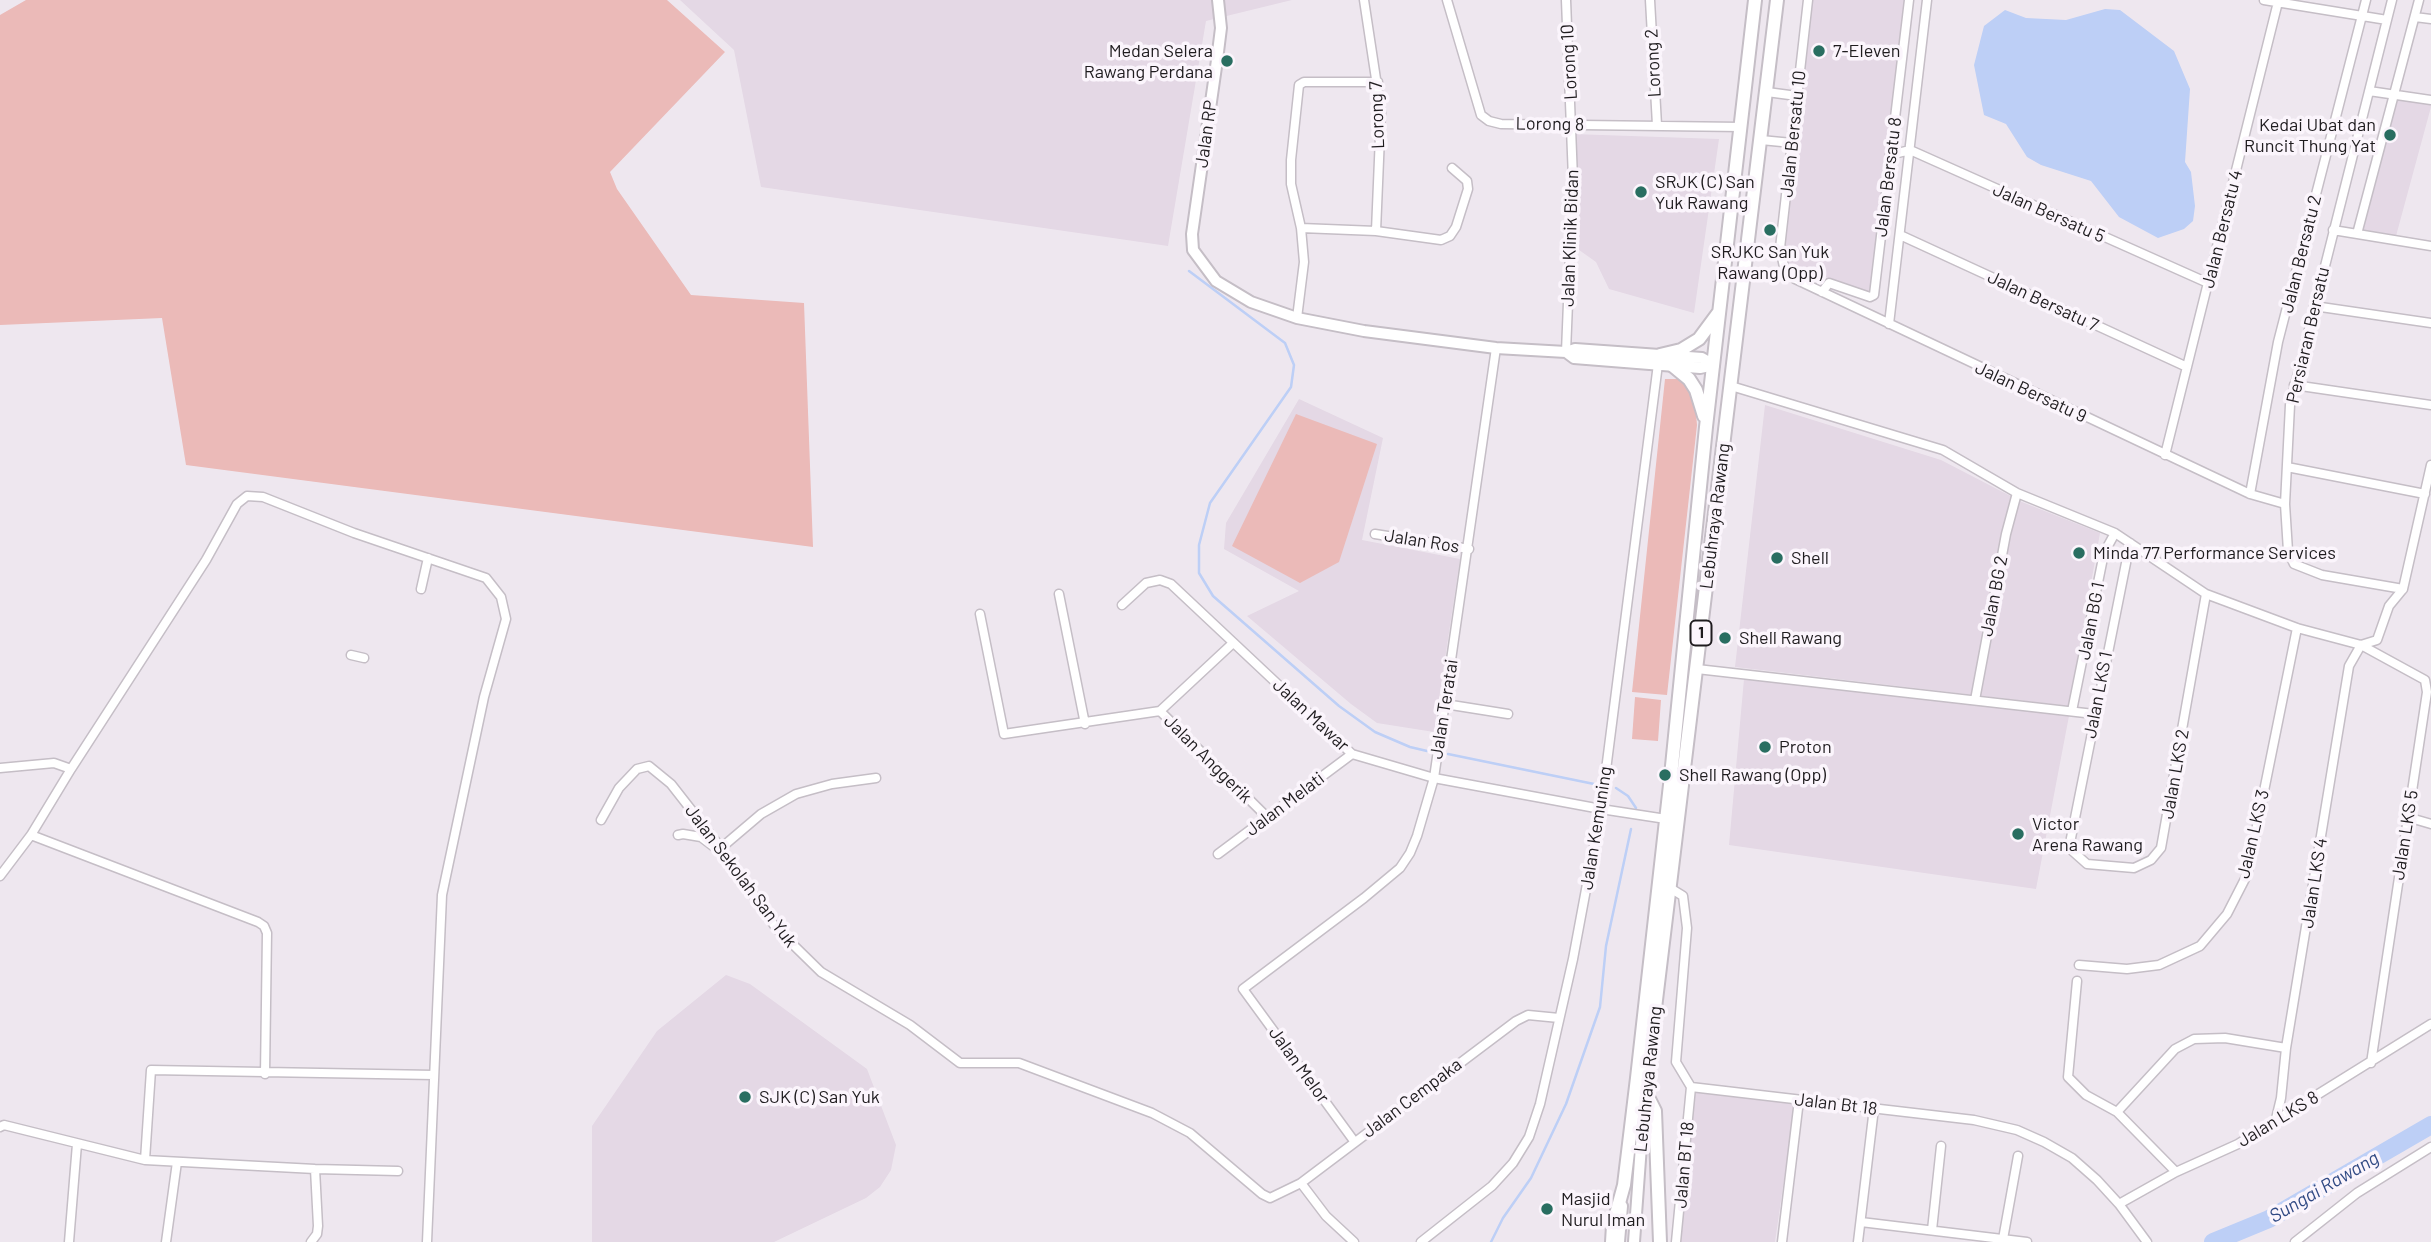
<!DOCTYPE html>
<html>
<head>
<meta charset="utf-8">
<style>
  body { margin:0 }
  canvas { display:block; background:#eee7ef }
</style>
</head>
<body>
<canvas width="2431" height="1242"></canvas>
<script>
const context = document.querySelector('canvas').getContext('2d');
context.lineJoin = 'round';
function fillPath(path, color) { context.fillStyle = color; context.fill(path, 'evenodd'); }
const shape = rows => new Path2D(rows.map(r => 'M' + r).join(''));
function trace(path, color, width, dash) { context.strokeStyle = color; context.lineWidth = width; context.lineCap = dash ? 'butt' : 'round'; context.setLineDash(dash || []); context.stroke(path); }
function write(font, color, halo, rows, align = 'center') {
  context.font = font + ' Barlow,sans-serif'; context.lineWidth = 7; context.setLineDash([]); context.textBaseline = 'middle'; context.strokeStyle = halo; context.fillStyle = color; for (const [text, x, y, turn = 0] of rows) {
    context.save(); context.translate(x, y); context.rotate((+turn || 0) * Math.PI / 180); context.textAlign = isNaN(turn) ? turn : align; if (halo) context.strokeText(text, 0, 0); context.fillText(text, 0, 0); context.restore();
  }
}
const built = shape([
  [680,0,1292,0,1206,21,1168,246,761,187,734,50],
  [1811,0,1906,0,1870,294,1786,262,1783,247],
  [2396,100,2431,104,2431,107,2396,236,2361,230],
  [1572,134,1719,139,1694,313,1609,289,1596,262,1572,245],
  [1299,399,1383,438,1362,540,1460,559,1434,732,1377,723,1351,704,1247,616,1299,591,1224,549,1226,523],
  [1765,405,1941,460,2022,502,2100,533,2069,706,1735,667],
  [1744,679,2069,716,2036,889,1729,845],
  [726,975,750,984,867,1069,896,1145,891,1170,880,1187,866,1198,774,1242,592,1242,592,1126,657,1031],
  [1696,1092,1795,1103,1775,1242,1681,1242,1684,1210,1684,1142]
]);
const green = shape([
  [26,0,667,0,725,52,610,172,617,189,691,295,804,303,813,547,186,465,162,318,0,325,0,15],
  [1665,379,1680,379,1689,388,1695,402,1697,425,1667,695,1632,692],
  [1296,414,1377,444,1339,562,1300,583,1232,546],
  [1635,697,1661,700,1658,741,1632,739]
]);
const water = shape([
  [2105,9,2120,10,2174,51,2190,89,2185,162,2191,172,2195,206,2193,221,2184,229,2158,238,2119,217,2091,181,2041,165,2027,157,2006,124,1984,115,1974,65,1984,26,2005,10,2026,18,2066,20]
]);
const stream = shape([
  [1189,271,1285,343,1294,365,1291,387,1210,503,1199,545,1199,573,1213,596,1339,706,1375,732,1410,747,1427,751],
  [1448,754,1594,784],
  [1616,788,1628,796,1636,808],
  [1491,1242,1503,1218,1531,1178,1566,1104,1600,1007,1606,946,1631,829]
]);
const river = shape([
  [2213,1242,2269,1219,2431,1125]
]);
const street = shape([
  [1364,0,1381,112,1376,231],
  [1447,0,1481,115,1489,121,1501,124,1742,127],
  [1650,0,1657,125],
  [1808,0,1780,248,1784,267,1795,279,2250,494,2285,504],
  [2264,0,2387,20],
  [2392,0,2290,405,2285,504,2288,551,2294,564,2322,575,2403,589],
  [2415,17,2431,19],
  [2369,91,2431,100],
  [1767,92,1797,96],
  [1761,140,1792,143],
  [1890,155,1910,150,2208,283],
  [1301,228,1376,231,1441,240,1450,236,1456,227,1468,189,1467,181,1452,168],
  [2333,230,2431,246],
  [2357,234,2419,0],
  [1900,235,2187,367],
  [1822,292,1829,283,1870,297,1874,295,1909,0],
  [2314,306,2431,323],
  [1297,318,1304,262,1301,228,1291,184,1291,160,1299,85,1304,82,1378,82],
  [1889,324,1927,0],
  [1566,352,1573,179,1566,0],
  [2294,385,2431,405],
  [1731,386,1943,450,2017,493,2115,533,2206,594,2297,628,2361,645,2425,680,2427,692,2371,1063],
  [2165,455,2278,2],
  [2287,467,2425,494],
  [2250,494,2278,342,2366,0],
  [1375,534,1469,549],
  [2130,543,2069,848,2087,864,2134,868,2151,860,2161,848,2206,594],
  [421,589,428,558],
  [1059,594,1085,724],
  [1122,605,1146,583,1160,580,1171,584,1352,754,1434,778,1601,809,1666,819],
  [980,614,1004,734,1160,711],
  [1233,643,1160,711,1267,817],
  [2361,645,2377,640,2389,606,2403,589,2431,465],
  [351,655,364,658],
  [1697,669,2094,714],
  [1975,700,2006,534,2017,493],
  [1445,704,1508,714],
  [2072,711,2104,553,2115,533],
  [0,768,54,763,71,769],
  [2407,817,2431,824],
  [601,820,619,788,637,769,649,766,671,784,721,848,776,928,821,972,910,1025,960,1063,1019,1063,1152,1113,1190,1133,1262,1194,1270,1198,1301,1183,1516,1021,1528,1015,1559,1018],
  [31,835,258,922,264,926,267,933,265,1074],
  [678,835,683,834,701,837,722,853],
  [721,848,761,814,796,794,832,784,876,778],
  [1218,854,1352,754],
  [0,876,31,835,71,769,206,560,237,504,247,496,263,497,354,533,486,578,501,597,506,619,484,697,442,895,427,1242],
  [1670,888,1683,896,1687,928,1676,1062,1691,1087,1974,1120,2017,1130,2044,1142,2072,1158,2097,1180,2119,1204,2147,1242],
  [2079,965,2127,969,2159,965,2200,946,2227,914,2247,875,2297,628],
  [2077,981,2068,1077,2086,1095,2117,1112,2176,1172],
  [2117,1112,2175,1049,2194,1039,2225,1038,2286,1048],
  [2275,1123,2281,1098,2286,1048,2349,666,2361,645],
  [0,1127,4,1125,145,1160,315,1169,398,1171],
  [1354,1141,1243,989,1364,898,1400,868,1410,853,1417,836,1434,778,1496,348],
  [145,1160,151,1070,434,1075],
  [1301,1183,1326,1216,1354,1242],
  [2119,1204,2176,1172,2238,1144,2431,1024],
  [1861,1222,2027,1242],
  [1932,1230,1941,1146],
  [2003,1239,2018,1156],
  [69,1242,77,1144],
  [166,1242,177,1162],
  [311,1242,317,1234,318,1226,315,1169],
  [1421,1242,1492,1186,1513,1163,1529,1137,1540,1104,1573,959,1601,809,1658,364],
  [1676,1242,1691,1087],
  [1782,1242,1799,1100],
  [1858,1242,1874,1108],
  [2295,1242,2357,1193,2431,1147]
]);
const secondary = shape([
  [1218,0,1221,28,1217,60,1192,234,1193,250,1216,281,1251,302,1297,318,1364,331,1496,348,1566,352,1575,349,1702,358,1714,365],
  [1566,352,1574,358,1700,368,1714,365],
  [1619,1242,1622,1206],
  [1634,1242,1645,1091]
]);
const primary = shape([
  [1660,355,1681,350,1699,339,1719,312],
  [1672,365,1689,379,1696,390,1704,416],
  [1612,1242,1613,1225,1624,1185,1637,1078,1671,776,1706,427,1755,0],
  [1660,1242,1655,1111,1645,1091,1777,0]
]);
const markers = [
  [1819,51,7,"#296e61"],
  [1227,61,7,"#296e61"],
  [2390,135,7,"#296e61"],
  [1641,192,7,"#296e61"],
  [1770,230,7,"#296e61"],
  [2079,553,7,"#296e61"],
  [1777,558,7,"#296e61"],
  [1725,638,7,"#296e61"],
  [1765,747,7,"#296e61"],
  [1665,775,7,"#296e61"],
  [2018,834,7,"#296e61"],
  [745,1097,7,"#296e61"],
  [1547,1209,7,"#296e61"]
];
const shields = [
  [1701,633,21]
];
const shieldNames = [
  ["1",1701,633]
];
const poiNames = [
  ["Medan Selera",1213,51,"right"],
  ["Rawang Perdana",1213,72,"right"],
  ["7-Eleven",1833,51],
  ["Kedai Ubat dan",2376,125,"right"],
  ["Runcit Thung Yat",2376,146,"right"],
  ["SRJK (C) San",1655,182],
  ["Yuk Rawang",1655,203],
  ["SRJKC San Yuk",1770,252,"center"],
  ["Rawang (Opp)",1770,273,"center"],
  ["Minda 77 Performance Services",2093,553],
  ["Shell",1791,558],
  ["Shell Rawang",1739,638],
  ["Proton",1779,747],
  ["Shell Rawang (Opp)",1679,775],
  ["Victor",2032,824],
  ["Arena Rawang",2032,845],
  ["SJK (C) San Yuk",759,1097],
  ["Masjid",1561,1199],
  ["Nurul Iman",1561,1220]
];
const streetNames = [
  ["Lorong 10",1569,62,-93],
  ["Lorong 2",1653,63,-93],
  ["Lorong 7",1377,115,-92],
  ["Lorong 8",1550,124,1],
  ["Jalan RP",1206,134,-82],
  ["Jalan Bersatu 10",1793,134,-84],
  ["Jalan Bersatu 8",1888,177,-83],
  ["Jalan Bersatu 5",2049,213,24],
  ["Jalan Bersatu 4",2222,229,-76],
  ["Jalan Klinik Bidan",1570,238,-88],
  ["Jalan Bersatu 2",2301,254,-76],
  ["Jalan Bersatu 7",2043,301,25],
  ["Persiaran Bersatu",2308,335,-77],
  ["Jalan Bersatu 9",2031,392,25],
  ["Lebuhraya Rawang",1715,516,-83],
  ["Jalan Ros",1422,541,9],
  ["Jalan BG 2",1994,596,-79],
  ["Jalan BG 1",2091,621,-79],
  ["Jalan LKS 1",2098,695,-79],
  ["Jalan Teratai",1444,709,-81],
  ["Jalan Mawar",1311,715,43],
  ["Jalan Anggerik",1208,759,45],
  ["Jalan LKS 2",2175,774,-80],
  ["Jalan Melati",1285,804,-37],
  ["Jalan Kemuning",1596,828,-81],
  ["Jalan LKS 3",2253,834,-77],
  ["Jalan LKS 5",2405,835,-81],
  ["Jalan Sekolah San Yuk",741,876,53],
  ["Jalan LKS 4",2314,883,-81],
  ["Jalan Melor",1299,1065,54],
  ["Lebuhraya Rawang",1648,1079,-84],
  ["Jalan Cempaka",1412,1098,-37],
  ["Jalan Bt 18",1836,1104,7],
  ["Jalan LKS 8",2278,1119,-31],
  ["Jalan BT 18",1684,1165,-85]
];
const waterNames = [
  ["Sungai Rawang",2324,1187,-30]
];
fillPath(built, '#e4d8e5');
fillPath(green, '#ebbab8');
fillPath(water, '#bdcff6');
trace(stream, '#bdcff6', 2.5);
trace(river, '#bdcff6', 18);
trace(street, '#c5bec6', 11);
trace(secondary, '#c5bec6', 14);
trace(primary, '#c5bec6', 16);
trace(street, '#fff', 8);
trace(secondary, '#fff', 10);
trace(primary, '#fff', 12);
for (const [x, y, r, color] of markers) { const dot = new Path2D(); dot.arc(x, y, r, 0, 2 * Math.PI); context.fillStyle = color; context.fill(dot); trace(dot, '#fbf5fc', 2.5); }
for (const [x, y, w] of shields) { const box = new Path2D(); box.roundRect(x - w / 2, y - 12.5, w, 25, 5); context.fillStyle = '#fbf5fc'; context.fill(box); trace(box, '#1f1c1f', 2); }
write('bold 16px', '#1f1c1f', null, shieldNames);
write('18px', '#1f1c1f', '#fbf5fc', poiNames, 'left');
write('18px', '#1f1c1f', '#fbf5fc', streetNames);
write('italic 19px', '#314a84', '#fbf5fc', waterNames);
</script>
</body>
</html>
